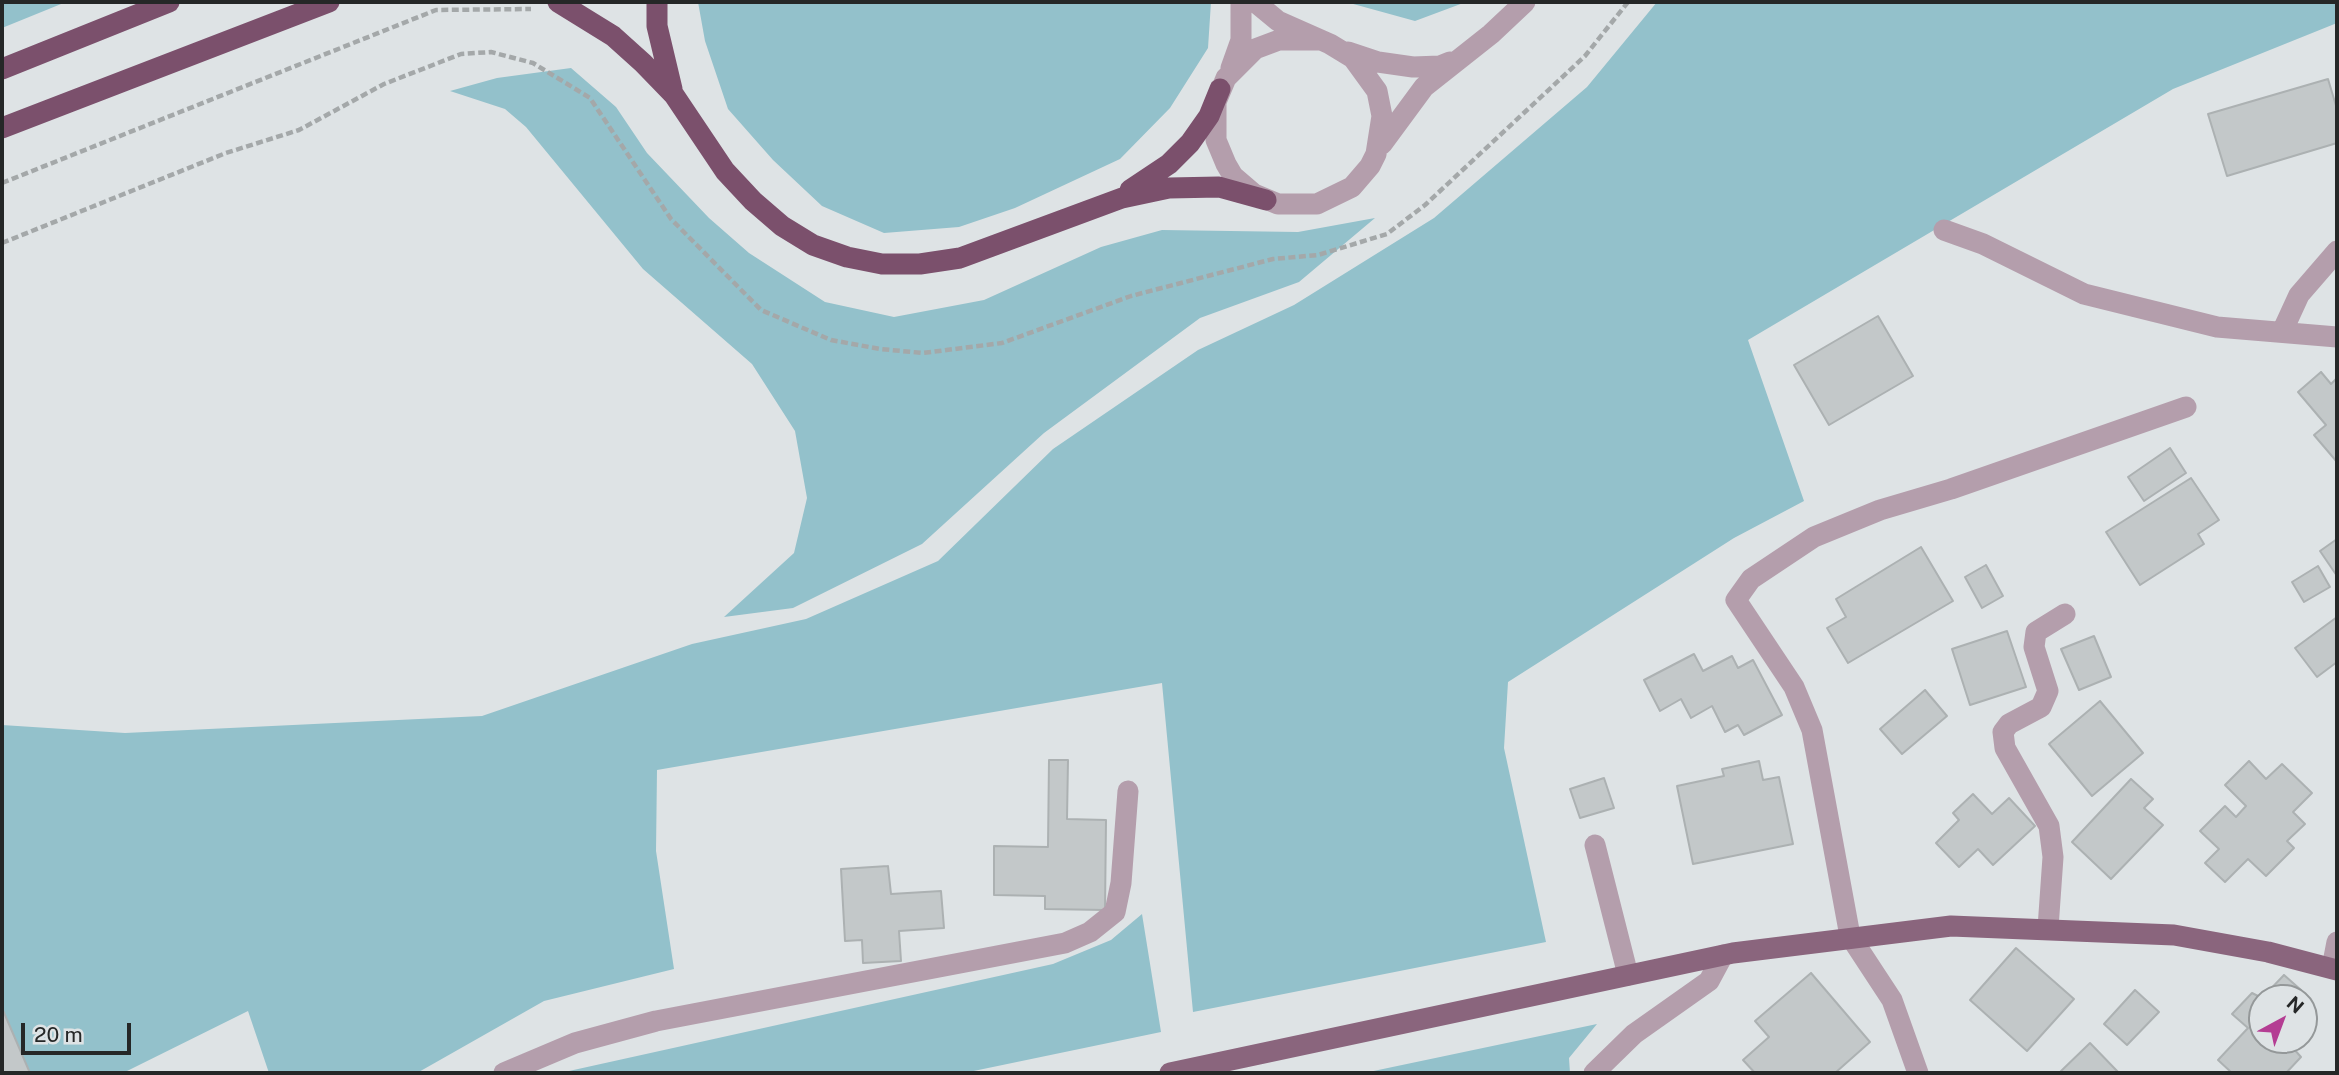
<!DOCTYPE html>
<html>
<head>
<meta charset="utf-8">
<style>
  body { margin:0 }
  #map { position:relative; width:2339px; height:1075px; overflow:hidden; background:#dee3e5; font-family:"Public Sans",sans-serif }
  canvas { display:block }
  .frame { position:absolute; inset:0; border:4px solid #252727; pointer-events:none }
  .north { position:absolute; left:2248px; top:984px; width:70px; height:70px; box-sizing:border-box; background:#dee3e5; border:2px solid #949899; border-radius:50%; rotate:41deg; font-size:19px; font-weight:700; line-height:28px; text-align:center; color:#252727 }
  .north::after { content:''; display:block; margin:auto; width:24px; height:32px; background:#b43d93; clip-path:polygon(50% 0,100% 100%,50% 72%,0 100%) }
  .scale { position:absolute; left:21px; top:1023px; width:110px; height:32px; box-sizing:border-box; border:4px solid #252727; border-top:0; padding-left:9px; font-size:21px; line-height:24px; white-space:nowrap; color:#252727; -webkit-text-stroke:5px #dee3e5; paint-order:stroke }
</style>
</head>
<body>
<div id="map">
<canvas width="2339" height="1075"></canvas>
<div class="frame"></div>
<div class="north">N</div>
<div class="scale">20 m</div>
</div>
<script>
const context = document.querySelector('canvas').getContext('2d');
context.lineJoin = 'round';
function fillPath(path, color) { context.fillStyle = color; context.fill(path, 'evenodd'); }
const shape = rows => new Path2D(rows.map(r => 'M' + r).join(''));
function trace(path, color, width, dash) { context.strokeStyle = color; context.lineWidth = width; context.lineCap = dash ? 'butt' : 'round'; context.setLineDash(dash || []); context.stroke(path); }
const green = shape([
  [2,2,66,2,2,28],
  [698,2,1211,2,1208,48,1170,108,1120,159,1015,208,959,227,884,233,822,206,773,160,728,109,705,41],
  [1346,2,1466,2,1415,21],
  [1657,2,2337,2,2337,23,2173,89,1748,340,1804,501,1734,538,1508,682,1504,748,1546,942,1193,1012,1162,683,657,770,656,851,674,969,544,1001,417,1073,269,1073,248,1011,123,1073,2,1073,2,725,125,733,482,716,692,644,806,619,938,561,1053,449,1198,350,1294,305,1434,218,1587,87],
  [571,68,616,107,647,153,709,218,749,253,825,302,894,317,984,300,1101,247,1162,230,1298,232,1375,218,1299,282,1200,318,1044,433,922,544,793,608,724,617,794,553,807,498,795,431,752,364,643,269,526,127,505,109,450,91,497,78],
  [1142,914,1161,1032,964,1073,560,1073,1053,964,1111,940],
  [1597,1024,1569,1058,1570,1073,1364,1073]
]);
const building = shape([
  [2328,79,2337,109,2337,143,2227,176,2208,114,2328,79],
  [1878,316,1913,376,1829,425,1794,365,1878,316],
  [2321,372,2331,384,2337,378,2337,462,2314,435,2326,425,2298,392,2321,372],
  [2170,448,2186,473,2144,501,2128,477,2170,448],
  [2191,478,2219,520,2198,534,2204,544,2140,585,2106,532,2191,478],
  [2337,539,2337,576,2320,551,2337,539],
  [1921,547,1953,601,1848,663,1827,628,1846,617,1836,599,1921,547],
  [1986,565,2003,596,1982,608,1965,577,1986,565],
  [2318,566,2330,587,2304,602,2292,582,2318,566],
  [2337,617,2337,662,2317,677,2295,648,2337,617],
  [2007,631,2026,687,1970,705,1952,649,2007,631],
  [2094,636,2111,677,2079,690,2061,649,2094,636],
  [1694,654,1703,671,1732,656,1738,668,1753,660,1782,715,1744,735,1738,725,1725,732,1712,706,1691,718,1681,699,1660,711,1644,680,1694,654],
  [1925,690,1947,716,1902,754,1880,729,1925,690],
  [2100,701,2143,753,2092,796,2049,744,2100,701],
  [1049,760,1068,760,1067,819,1106,820,1105,910,1045,909,1045,896,994,895,994,846,1048,847,1049,760],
  [1759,761,1763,780,1779,777,1793,844,1693,864,1677,786,1724,776,1722,769,1759,761],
  [2249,761,2266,779,2282,764,2312,793,2293,812,2305,824,2287,841,2294,848,2266,876,2248,859,2225,882,2205,863,2219,849,2200,831,2225,806,2236,817,2246,806,2225,785,2249,761],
  [1604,778,1614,808,1580,818,1570,789,1604,778],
  [2131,779,2153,799,2144,808,2163,825,2111,879,2072,842,2131,779],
  [1973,794,1992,814,2009,798,2035,826,1993,865,1978,849,1959,867,1936,843,1959,820,1953,813,1973,794],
  [888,866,891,894,941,891,944,928,899,931,901,961,863,963,862,940,845,941,841,869,888,866],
  [2016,948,2074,999,2027,1051,1970,1000,2016,948],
  [1811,973,1870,1042,1835,1073,1755,1073,1743,1060,1769,1037,1755,1021,1811,973],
  [2284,975,2301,990,2293,998,2262,998,2262,1040,2300,1040,2293,1048,2301,1057,2286,1073,2232,1073,2218,1060,2248,1028,2232,1014,2252,993,2262,998,2284,975],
  [2135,990,2159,1012,2127,1045,2104,1024,2135,990],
  [2,1008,30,1073,2,1073,2,1008],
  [2304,1016,2314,1025,2304,1036,2304,1016],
  [2090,1043,2119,1073,2059,1073,2090,1043]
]);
const path = shape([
  [2,183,436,10,531,9],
  [2,243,226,153,299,130,384,84,461,54,491,52,533,63,590,98,671,219,761,310,831,340,880,349,923,353,1002,343,1131,296,1273,259,1318,255,1387,234,1425,205,1585,56,1628,2]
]);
const minor = shape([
  [1255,2,1278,21,1330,44,1353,58,1377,91,1382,116,1376,154,1370,166,1352,187,1317,204,1278,204,1254,194,1233,176,1226,164,1216,140,1216,102,1226,78,1255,49,1279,40,1318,40],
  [1348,52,1378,62,1413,67,1440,66,1450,62],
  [1231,68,1241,40,1241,2],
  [1382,144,1424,87,1491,34,1525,2],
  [1944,230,1983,244,2084,294,2217,327,2337,337],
  [2282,332,2299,295,2337,251],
  [1595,845,1628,975],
  [2048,928,2053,857,2049,826,2005,748,2003,732,2009,724,2041,707,2048,691,2034,647,2036,632,2065,614],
  [2332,968,2337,942],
  [504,1073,575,1043,656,1021,1065,943,1090,932,1115,912,1121,883,1128,791],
  [1594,1073,1634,1034,1709,981,1723,955],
  [1918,1073,1892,1000,1850,936,1812,730,1794,687,1736,600,1751,579,1814,537,1880,510,1951,489,2186,407]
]);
const major = shape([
  [1170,1073,1733,953,1951,926,2174,935,2268,952,2337,970]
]);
const highway = shape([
  [558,2,613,36,643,63,674,95,725,171,753,201,782,226,813,245,847,257,882,264,920,264,960,258,1122,198,1169,188,1219,187,1266,200],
  [657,2,657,26,672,89],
  [2,69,169,2],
  [2,128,329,2],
  [1130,190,1169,164,1190,143,1209,116,1220,89]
]);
fillPath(green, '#93c1cb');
fillPath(building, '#c3c8c9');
trace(building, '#acb1b2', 2);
trace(path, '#a4a8a9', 4.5, [7, 3.5]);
trace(minor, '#b49eac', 21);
trace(major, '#8a657d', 21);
trace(highway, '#7b506c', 21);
</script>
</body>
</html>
